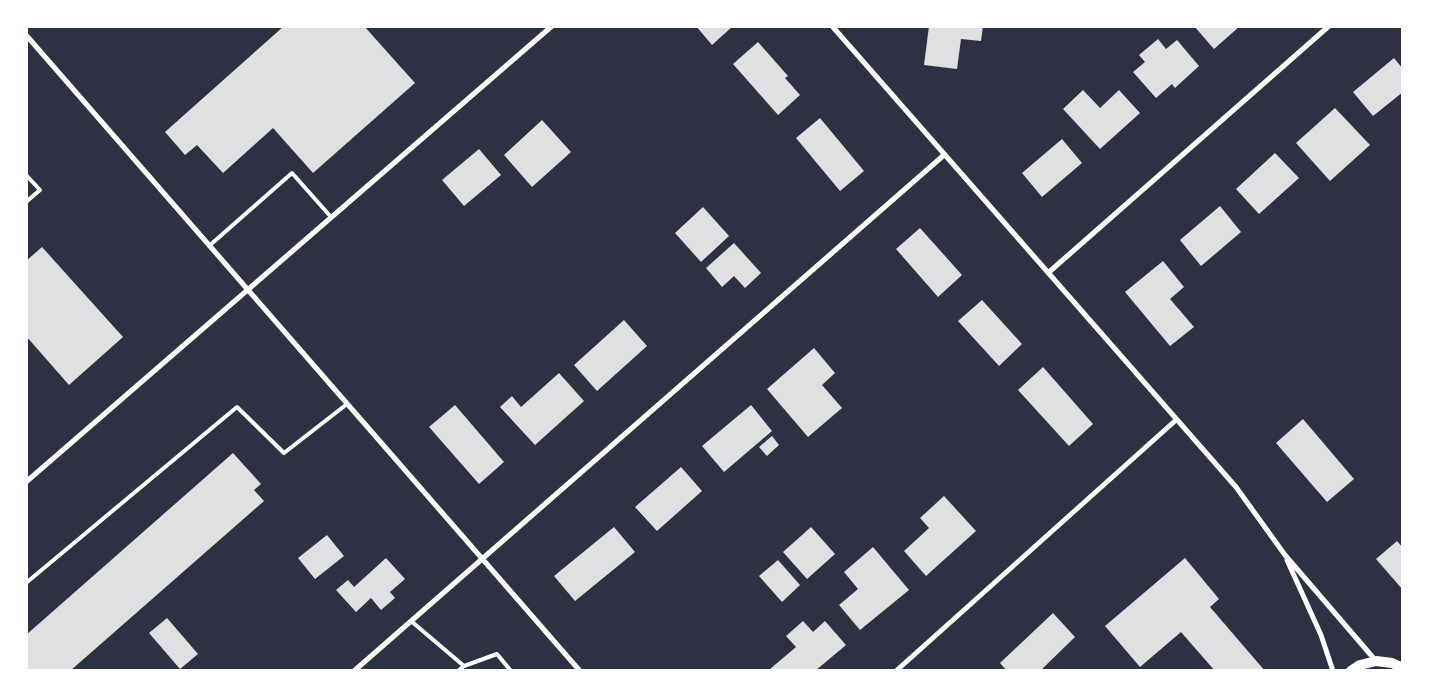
<!DOCTYPE html>
<html>
<head>
<meta charset="utf-8">
<style>
  body { margin:0 }
  #map { position:relative; width:1429px; height:697px; overflow:hidden; background:#2d3142; font-family:"Noto Sans",sans-serif }
  canvas { display:block }
  .frame { position:absolute; inset:0; border:28px solid #fff; pointer-events:none }
</style>
</head>
<body>
<div id="map">
<canvas width="1429" height="697"></canvas>
<div class="frame"></div>
</div>
<script>
const context = document.querySelector('canvas').getContext('2d');
context.lineJoin = 'round';
function fillPath(path, color) { context.fillStyle = color; context.fill(path, 'evenodd'); }
const shape = rows => new Path2D(rows.map(r => 'M' + r).join(''));
function trace(path, color, width, dash) { context.strokeStyle = color; context.lineWidth = width; context.lineCap = dash ? 'butt' : 'round'; context.setLineDash(dash || []); context.stroke(path); }
const building = shape([
  [284,26,364,26,415,83,313,173,273,128,223,173,197,145,185,155,165,132],
  [696,26,733,26,712,45],
  [929,26,983,26,981,41,961,39,957,69,924,65],
  [1194,26,1240,26,1214,49],
  [1158,39,1166,49,1177,40,1199,66,1175,88,1172,84,1156,98,1133,72,1145,62,1139,55],
  [758,42,788,76,785,78,800,95,778,115,733,64],
  [1394,58,1403,69,1403,92,1373,116,1353,92],
  [1083,90,1100,108,1119,90,1140,113,1100,149,1063,109],
  [1335,108,1370,145,1330,181,1296,143],
  [820,118,864,171,840,191,796,138],
  [542,120,571,152,532,187,504,155],
  [1062,139,1082,163,1042,197,1022,173],
  [479,149,501,175,464,206,442,180],
  [1275,153,1299,178,1259,214,1236,189],
  [1220,206,1241,232,1201,266,1180,240],
  [703,207,729,236,701,262,675,233],
  [920,228,962,275,938,297,896,249],
  [734,243,761,273,745,288,734,276,722,287,706,268],
  [42,247,123,337,69,385,26,336,26,261],
  [1163,261,1184,287,1170,299,1194,327,1170,346,1125,292],
  [982,300,1022,344,999,366,958,321],
  [624,320,647,346,597,391,574,365],
  [814,348,835,373,822,385,842,408,808,437,767,389],
  [1043,367,1093,424,1069,446,1018,390],
  [559,373,584,401,535,445,500,407,512,396,521,407],
  [455,405,504,462,479,484,429,427],
  [751,405,772,431,724,472,702,446],
  [1303,419,1354,479,1327,502,1276,443],
  [772,436,779,445,767,456,759,447],
  [233,453,261,484,254,490,264,501,70,671,26,671,26,635],
  [681,467,702,491,657,531,635,507],
  [944,496,976,531,926,576,904,551,929,528,920,518],
  [614,527,635,552,575,601,554,576],
  [811,527,835,554,807,579,783,552],
  [327,535,344,556,315,579,298,558],
  [1397,541,1403,548,1403,590,1376,559],
  [873,547,909,590,860,630,839,605,858,589,844,572],
  [386,558,405,579,390,592,395,598,381,610,371,598,356,612,336,590,348,580,354,587],
  [1185,558,1219,599,1210,607,1265,671,1215,671,1181,632,1140,667,1105,626],
  [778,560,800,585,782,602,759,576],
  [1053,613,1075,637,1040,671,1007,671,1000,663],
  [167,618,198,654,180,669,149,633],
  [803,621,813,632,825,621,846,645,815,671,771,671,770,669,796,647,786,636]
]);
const service = shape([
  [26,175,40,190,26,202],
  [209,246,292,173,331,217],
  [26,583,237,407,284,453,347,404],
  [411,621,464,666,497,654,511,671],
  [458,671,464,666]
]);
const minor = shape([
  [832,26,1236,487,1285,555,1376,661],
  [26,35,580,671],
  [1048,273,1329,26],
  [26,482,552,26],
  [1287,560,1321,635,1333,671],
  [354,671,944,155],
  [896,671,1176,420]
]);
const secondary = shape([
  [1351,671,1360,665,1376,661,1392,663,1403,668]
]);
fillPath(building, '#e0e0e3');
trace(service, '#fff', 4);
trace(minor, '#fff', 5);
trace(secondary, '#fff', 10);
</script>
</body>
</html>
